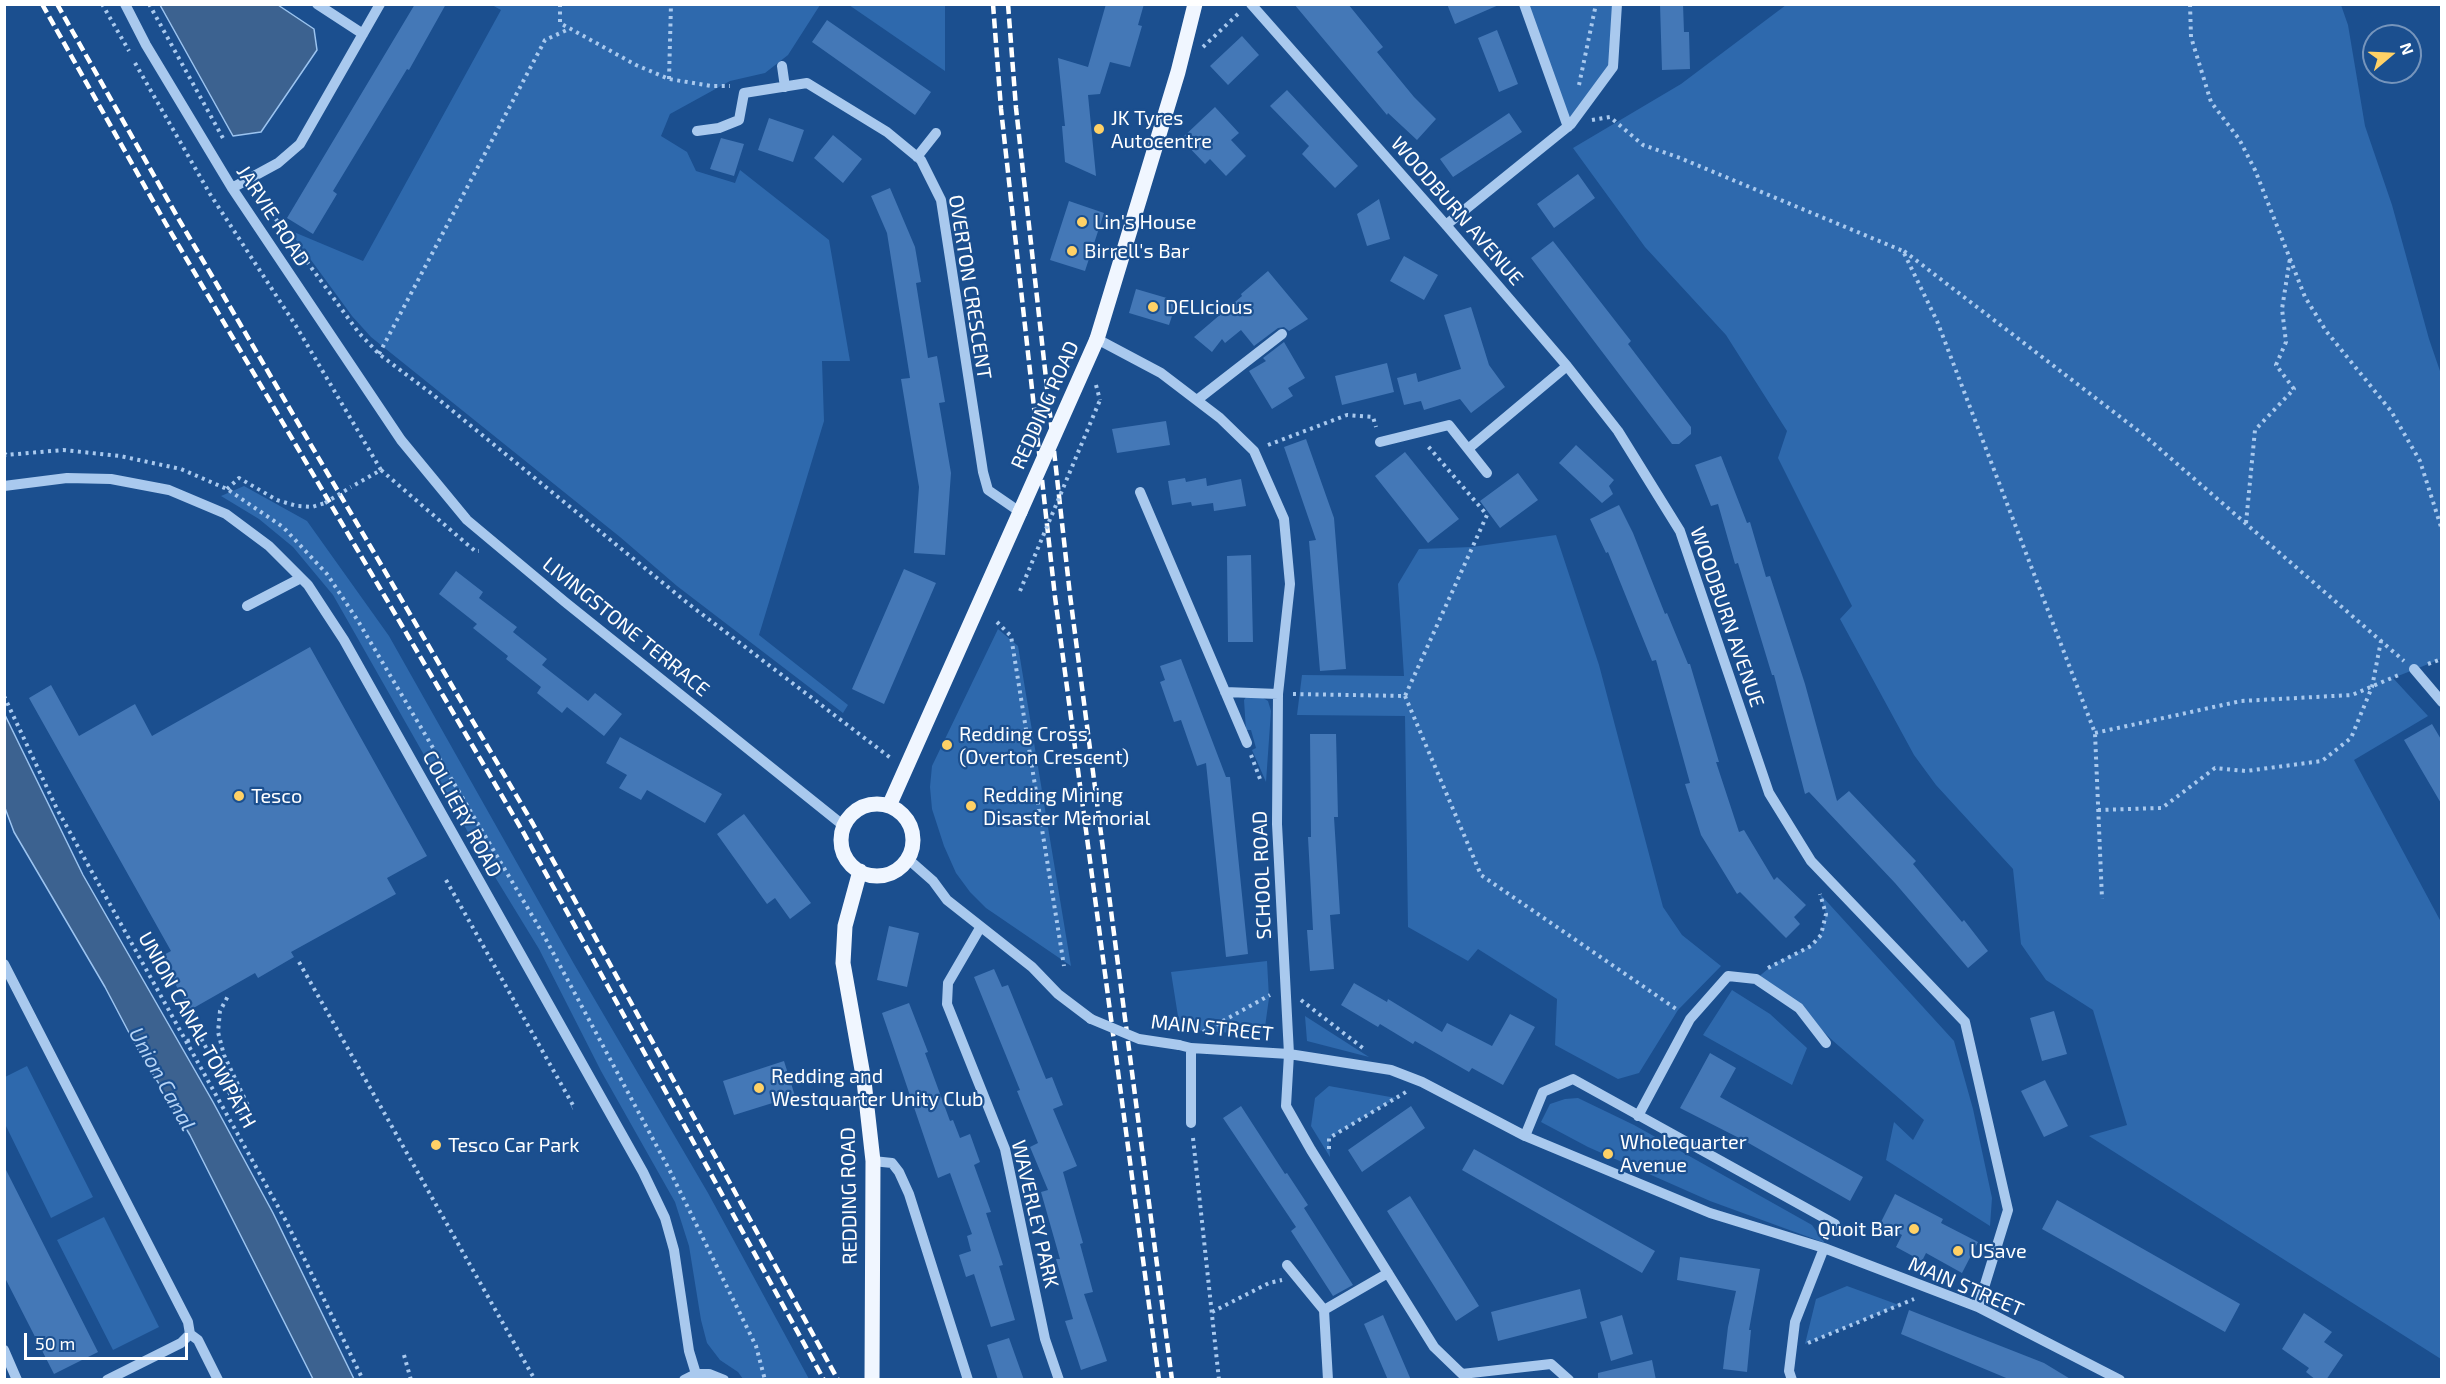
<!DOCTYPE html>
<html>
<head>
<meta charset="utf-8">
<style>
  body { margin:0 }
  #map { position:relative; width:2446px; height:1384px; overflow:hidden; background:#1b4f8f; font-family:"Exo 2",sans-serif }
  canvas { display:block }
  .frame { position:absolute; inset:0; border:6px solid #fff; pointer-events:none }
  .north { position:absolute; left:2362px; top:24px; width:60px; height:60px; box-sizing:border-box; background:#1b4f8f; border:2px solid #7695bc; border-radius:50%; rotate:71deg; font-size:16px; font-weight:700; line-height:24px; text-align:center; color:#fff }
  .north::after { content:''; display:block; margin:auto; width:21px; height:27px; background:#ffd166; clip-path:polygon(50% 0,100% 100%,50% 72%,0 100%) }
  .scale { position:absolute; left:24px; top:1333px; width:164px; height:27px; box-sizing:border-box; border:3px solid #fff; border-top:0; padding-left:8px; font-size:18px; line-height:21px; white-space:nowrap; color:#fff; -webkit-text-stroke:4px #1b4f8f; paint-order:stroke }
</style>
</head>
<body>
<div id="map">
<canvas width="2446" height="1384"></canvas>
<div class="frame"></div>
<div class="north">N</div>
<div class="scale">50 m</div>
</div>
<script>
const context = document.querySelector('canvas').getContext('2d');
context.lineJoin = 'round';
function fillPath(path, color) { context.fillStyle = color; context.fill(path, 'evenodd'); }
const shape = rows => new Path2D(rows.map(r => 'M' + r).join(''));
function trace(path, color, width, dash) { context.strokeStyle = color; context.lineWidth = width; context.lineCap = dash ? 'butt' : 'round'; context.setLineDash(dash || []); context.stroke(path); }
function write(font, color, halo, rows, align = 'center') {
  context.font = font + ' "Exo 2",sans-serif'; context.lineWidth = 4.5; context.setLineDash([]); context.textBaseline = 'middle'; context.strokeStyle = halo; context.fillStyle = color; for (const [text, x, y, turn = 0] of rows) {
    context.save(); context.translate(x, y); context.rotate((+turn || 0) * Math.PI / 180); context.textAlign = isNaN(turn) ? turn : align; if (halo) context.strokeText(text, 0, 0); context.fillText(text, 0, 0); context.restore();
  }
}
const green = shape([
  [492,5,820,5,788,55,765,73,730,81,670,114,661,136,687,152,696,171,735,183,740,170,829,240,850,361,822,361,824,421,759,635,848,705,843,713,677,586,620,537,371,337,352,316,289,230,363,261,501,10],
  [849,5,945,5,945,71],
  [1524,5,1617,5,1613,67,1568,127],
  [1786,5,2341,5,2348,25,2365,126,2392,205,2429,339,2441,374,2441,659,2393,678,2428,716,2354,760,2441,922,2441,1359,2089,1136,2127,1125,2093,1010,2046,980,2021,944,2013,869,1936,785,1914,755,1840,619,1852,606,1778,458,1787,431,1726,335,1645,247,1573,148,1681,84],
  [244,486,307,521,389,636,574,964,708,1193,809,1379,743,1379,738,1372,720,1360,707,1343,701,1320,689,1246,675,1202,601,1071,539,949,473,841,333,595,293,547,259,519,221,496],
  [1556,535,1599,665,1663,907,1682,935,1721,966,1678,1010,1639,1073,1618,1079,1555,1045,1557,999,1478,949,1468,961,1408,927,1405,716,1297,715,1302,675,1404,676,1398,584,1419,549,1472,547],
  [998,629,1018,646,1071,966,986,908,970,892,956,873,944,846,932,809,930,787,932,766],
  [1260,696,1268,701,1271,711,1266,782,1252,750,1256,748,1251,730,1246,730,1244,700,1246,697],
  [1820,894,1954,1041,1973,1109,1992,1198,1990,1226,1886,1160,1894,1122,1913,1140,1924,1120,1832,1040,1799,1008,1756,979,1775,963,1811,946,1821,935,1826,914],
  [1267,961,1269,998,1265,1027,1255,1032,1246,1034,1180,1029,1171,972],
  [1732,990,1770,1014,1807,1048,1792,1085,1703,1035],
  [1305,1016,1369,1057,1307,1041],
  [27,1066,93,1197,51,1218,5,1124,5,1077],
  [1329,1086,1396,1098,1329,1138,1330,1157,1311,1126,1315,1098],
  [1578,1098,1634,1125,1812,1225,1825,1243,1710,1201,1588,1147,1541,1122,1550,1104,1565,1099],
  [104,1217,159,1327,113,1350,57,1240],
  [1847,1286,1899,1305,1805,1344,1816,1299]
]);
const water = shape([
  [160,5,278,5,314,29,317,50,261,132,233,136,160,5],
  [4,713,83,875,213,1102,273,1213,354,1379,313,1379,190,1135,136,1046,105,987,14,832,5,808,4,713]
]);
const building = shape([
  [415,4,446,4,409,70,407,69,333,191,337,194,313,234,287,218],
  [1106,4,1144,4,1138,25,1142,26,1130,67,1110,62,1100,94,1088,95,1096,176,1065,162,1062,126,1065,126,1058,58,1088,67],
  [1294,4,1348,4,1383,47,1377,52,1414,97,1436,119,1417,140,1388,113,1387,115],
  [1447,4,1501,4,1455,24],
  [1660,4,1683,4,1684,32,1689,32,1690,69,1662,70],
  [827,20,931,92,915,115,812,42],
  [1497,30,1518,84,1499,92,1478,38],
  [1242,36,1259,55,1228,85,1210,66],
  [1287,90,1358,166,1335,188,1302,154,1309,146,1270,106],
  [1215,107,1239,133,1231,140,1246,156,1226,176,1210,159,1205,164,1181,139],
  [1509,113,1522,132,1453,177,1440,159],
  [769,118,804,130,793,162,758,150],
  [833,135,862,159,843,183,814,158],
  [721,138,744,144,734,176,710,169],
  [1578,174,1595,198,1554,228,1537,204],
  [890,188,915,247,921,282,916,283,928,358,937,356,945,402,939,403,951,473,945,555,914,553,919,487,901,379,910,378,887,233,871,196],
  [1379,199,1390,239,1367,246,1357,214],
  [1069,201,1104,213,1085,271,1050,260],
  [1553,241,1631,341,1628,344,1691,427,1691,434,1679,444,1672,444,1531,258],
  [1404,256,1438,275,1424,300,1390,281],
  [1268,271,1308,319,1289,331,1284,327,1278,328,1254,346,1241,330,1225,343,1222,339,1212,352,1194,337,1242,296,1241,294],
  [1136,289,1177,301,1169,325,1129,313],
  [1471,307,1489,365,1505,387,1471,413,1460,399,1424,410,1421,401,1404,405,1397,378,1416,373,1418,382,1461,369,1444,315],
  [1284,342,1305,378,1288,388,1293,396,1272,409,1249,371,1266,361,1263,358],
  [1387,363,1394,392,1342,405,1335,376],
  [1166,421,1170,445,1117,453,1112,429],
  [1306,439,1334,518,1346,669,1320,671,1309,541,1316,540,1284,447],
  [1576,445,1614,480,1609,486,1613,494,1602,503,1559,463],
  [1405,452,1459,519,1428,543,1375,476],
  [1721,456,1747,523,1750,522,1766,577,1770,576,1805,684,1837,801,1849,791,1916,861,1913,864,1962,922,1964,920,1988,951,1968,968,1895,883,1809,792,1805,794,1774,675,1772,675,1738,563,1735,564,1718,504,1711,506,1695,465],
  [1518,473,1538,500,1500,528,1480,501],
  [1185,478,1186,482,1206,478,1207,486,1241,479,1246,506,1214,511,1213,503,1192,506,1191,502,1172,505,1168,481],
  [1619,505,1633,533,1665,614,1667,613,1688,664,1690,664,1719,762,1716,762,1739,832,1744,830,1774,880,1777,877,1806,905,1794,917,1800,924,1786,938,1740,892,1737,894,1701,835,1685,784,1690,783,1656,660,1652,661,1608,552,1606,553,1590,519],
  [1251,555,1253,642,1228,642,1227,556],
  [904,569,936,583,884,704,852,689],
  [456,571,483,592,479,598,517,627,513,632,547,659,542,665,588,701,595,693,622,714,604,736,567,707,562,713,537,693,541,687,506,659,508,656,473,628,477,624,439,594],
  [310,647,427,856,387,878,396,894,291,952,294,957,258,978,255,973,190,1010,160,957,171,951,29,698,51,685,79,736,135,704,152,736],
  [1181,659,1226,777,1230,777,1248,954,1226,957,1206,763,1197,766,1181,720,1174,722,1160,682,1165,680,1160,666],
  [2432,724,2442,741,2442,805,2404,740],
  [1310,734,1336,734,1338,817,1334,817,1340,914,1330,915,1334,969,1310,971,1307,930,1313,930,1308,837,1311,837],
  [620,737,722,794,705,823,647,790,641,800,619,788,627,775,606,763],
  [744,814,811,903,790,919,775,898,767,904,717,834],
  [889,926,919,933,907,987,877,980],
  [994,969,1002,987,1008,985,1046,1079,1052,1077,1063,1105,1053,1109,1077,1166,1063,1172,1083,1243,1080,1244,1093,1292,1084,1294,1107,1361,1081,1370,1065,1321,1073,1319,1056,1259,1060,1259,1041,1192,1048,1190,1030,1147,1038,1143,1017,1091,1020,1090,974,977],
  [1354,983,1387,1002,1388,999,1442,1032,1447,1023,1492,1046,1510,1014,1535,1027,1503,1085,1472,1068,1469,1072,1415,1041,1413,1044,1380,1024,1378,1027,1341,1005],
  [909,1003,928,1052,925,1053,950,1121,953,1120,960,1138,970,1134,980,1162,974,1165,991,1212,986,1213,1003,1265,999,1266,1015,1320,991,1327,974,1274,966,1277,959,1255,971,1251,967,1236,972,1234,950,1173,938,1178,882,1013],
  [2054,1011,2067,1054,2042,1061,2030,1018],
  [1710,1053,1736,1068,1720,1097,1863,1177,1850,1201,1745,1141,1680,1108],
  [784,1061,795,1096,734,1115,723,1081],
  [2045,1080,2068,1126,2044,1137,2021,1091],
  [1241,1106,1285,1174,1287,1173,1308,1205,1304,1208,1353,1285,1333,1296,1291,1231,1296,1227,1223,1118],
  [1411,1106,1425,1128,1362,1172,1348,1150],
  [1474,1149,1655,1251,1642,1273,1462,1170],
  [4,1166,98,1352,54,1374,4,1276],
  [1895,1194,1943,1219,1941,1223,1978,1242,1962,1273,1926,1253,1922,1261,1896,1247,1902,1235,1880,1224],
  [1410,1196,1479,1306,1456,1321,1387,1211],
  [2057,1200,2240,1304,2225,1332,2042,1229],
  [1680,1257,1760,1269,1749,1330,1751,1330,1747,1372,1723,1369,1728,1327,1736,1291,1677,1280],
  [1580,1289,1587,1318,1498,1341,1491,1312],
  [1909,1310,2044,1363,2072,1380,2011,1380,1901,1334],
  [2304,1313,2332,1332,2324,1342,2343,1355,2326,1380,2316,1380,2306,1372,2309,1368,2282,1349],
  [1383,1315,1411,1380,1388,1380,1364,1324],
  [1622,1315,1633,1354,1611,1361,1600,1322],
  [1009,1338,1024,1380,998,1380,987,1345],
  [1652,1360,1656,1380,1598,1380,1598,1373]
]);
const path = shape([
  [102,4,129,51],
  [149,4,224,140],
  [560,4,560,23,636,65,669,79,711,86,730,86],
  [2190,4,2191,37,2211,102,2239,139,2255,170,2305,297,2326,331,2391,411,2420,461,2442,530],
  [1203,47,1239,13],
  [135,63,210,194,296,326,381,470,351,487],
  [669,79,671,4],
  [1579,85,1596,4],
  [1592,120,1610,117,1643,145,1680,158,1903,251,1937,321,2095,733,2102,899],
  [267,207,359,333,379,354,432,394,690,605,892,759],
  [1904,251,2145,436,2404,661],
  [379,354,545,40,569,29],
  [1096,385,1100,400],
  [1268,445,1347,415,1373,417,1376,427],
  [4,453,6,455,63,450,120,456,181,469,227,489,283,527,327,574,358,621,543,934,669,1169,756,1346,765,1380],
  [381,470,475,551,479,551],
  [227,489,239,478,277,500,297,506,312,507,325,503],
  [2246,523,2255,430,2294,389,2276,365,2286,342,2282,309,2290,258],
  [997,622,1011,636,1064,966],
  [2428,664,2442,659],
  [1293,694,1405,696,1487,515,1427,445],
  [4,696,57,809,286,1221,363,1380],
  [1405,696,1481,875,1679,1011],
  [2095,733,2241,701,2352,695,2401,674],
  [1251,755,1260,779],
  [2098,810,2162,808,2215,768,2246,771,2322,761,2351,738,2372,687,2381,641],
  [446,880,574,1107,572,1108],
  [299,962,535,1380],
  [1768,968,1811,946,1821,935,1826,914,1820,894],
  [1301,1000,1364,1049],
  [1203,1032,1270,995],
  [187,1041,201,1038,240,1113,249,1108,224,1055,218,1032,220,1011,228,996],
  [1193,1138,1219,1380],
  [1329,1149,1329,1138,1406,1092],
  [1212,1312,1269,1283,1282,1280],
  [1808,1343,1914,1299],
  [404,1355,411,1380]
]);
const minor = shape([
  [125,4,146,45,232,188,401,440,467,520,565,602,844,826],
  [317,4,363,34],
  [1251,4,1446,225,1567,366,1618,431,1680,531,1769,793,1811,861,1965,1022,2008,1210,1978,1307],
  [1524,4,1568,127],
  [782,66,785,87],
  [697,131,719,128,739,120,744,93,807,83,887,132,921,160,941,200,983,472,988,490,1020,512],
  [917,157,936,133],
  [232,188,278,163,300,144,380,4],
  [1446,225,1571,124,1613,67,1617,4],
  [1097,339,1161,373,1220,418,1254,451,1284,519,1290,584,1278,694,1277,824,1289,1054,1286,1106,1311,1150,1434,1347,1462,1374,1551,1364,1569,1380],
  [1197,400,1282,334],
  [1380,442,1449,425,1468,449,1567,366],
  [1468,449,1487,473],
  [4,486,67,478,111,479,169,490,226,514,269,546,308,585,344,640,643,1172,665,1218,674,1250,689,1351,696,1374],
  [1140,492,1247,743],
  [247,606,301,578],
  [2414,669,2442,702],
  [1225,692,1278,694],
  [908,859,933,881,947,900,1032,967,1058,994,1091,1019],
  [980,928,948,983,947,1004,1005,1149,1045,1339,1059,1380],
  [4,964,188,1322,190,1334,181,1343,107,1380],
  [1179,1045,1191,1048,1289,1054,1391,1070,1422,1082,1525,1136,1710,1213,1824,1248,1978,1307,2120,1380],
  [1191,1048,1191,1123],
  [1638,1116,1690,1019,1728,976,1756,979,1799,1008,1826,1043],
  [1525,1136,1543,1092,1573,1079,1835,1224],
  [873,1161,892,1163,899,1172,909,1194,968,1380],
  [1287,1265,1324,1310],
  [190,1334,198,1340,218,1380],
  [4,1350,17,1380],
  [684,1380,696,1374,709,1374,724,1380],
  [1328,1380,1324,1310,1388,1273],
  [1792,1380,1789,1371,1795,1322,1824,1248]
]);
const major = shape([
  [1097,339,1178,72,1195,4],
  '841 840a36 36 0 1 1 72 0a36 36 0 1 1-72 0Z',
  [889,806,1020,512],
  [860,871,845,926,843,963,864,1081,873,1161,872,1380]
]);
const rail = shape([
  [42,4,166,224,522,830,824,1380],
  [57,4,178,218,533,824,838,1380],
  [993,4,1001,109,1055,597,1159,1380],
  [1008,4,1016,108,1070,595,1172,1380]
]);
const pathBridge = shape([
  [325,503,351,487],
  [1020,591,1100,400]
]);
const minorBridge = shape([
  [1091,1019,1139,1039,1179,1045]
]);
const majorBridge = shape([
  [1020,512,1097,339]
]);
const markers = [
  [1099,129,6,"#ffd166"],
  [1082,222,6,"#ffd166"],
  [1072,251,6,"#ffd166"],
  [1153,307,6,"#ffd166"],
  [947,745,6,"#ffd166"],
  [239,796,6,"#ffd166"],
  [971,806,6,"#ffd166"],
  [759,1088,6,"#ffd166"],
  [436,1145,6,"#ffd166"],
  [1608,1154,6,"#ffd166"],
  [1914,1229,6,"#ffd166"],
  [1958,1251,6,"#ffd166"]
];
const poiNames = [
  ["JK Tyres",1111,118],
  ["Autocentre",1111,141],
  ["Lin's House",1094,222],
  ["Birrell's Bar",1084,251],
  ["DELIcious",1165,307],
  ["Redding Cross",959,734],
  ["(Overton Crescent)",959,757],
  ["Redding Mining",983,795],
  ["Disaster Memorial",983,818],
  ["Tesco",251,796],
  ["Redding and",771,1076],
  ["Westquarter Unity Club",771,1099],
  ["Wholequarter",1620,1142],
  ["Avenue",1620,1165],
  ["Tesco Car Park",448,1145],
  ["Quoit Bar",1902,1229,"right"],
  ["USave",1970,1251]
];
const streetNames = [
  ["WOODBURN AVENUE",1457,211,49],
  ["JARVIE ROAD",273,216,57],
  ["OVERTON CRESCENT",970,287,81],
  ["REDDING ROAD",1045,405,-66],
  ["WOODBURN AVENUE",1727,617,71],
  ["LIVINGSTONE TERRACE",626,627,39],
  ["COLLIERY ROAD",462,814,61],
  ["SCHOOL ROAD",1262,875,-92],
  ["MAIN STREET",1212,1028,6],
  ["UNION CANAL TOWPATH",197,1030,61],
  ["REDDING ROAD",849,1196,-91],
  ["WAVERLEY PARK",1035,1214,77],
  ["MAIN STREET",1966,1287,23]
];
const waterNames = [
  ["Union Canal",162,1079,61]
];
fillPath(green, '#2e69ad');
fillPath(water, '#3c6290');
trace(water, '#9cc4f0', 1.5);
fillPath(building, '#4478b7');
trace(path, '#a9c9ee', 4, [3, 4.5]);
trace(minor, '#a9c9ee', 10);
trace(major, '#f0f6ff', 15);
trace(rail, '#fff', 4.5, [10, 4.5]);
trace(pathBridge, '#a9c9ee', 4, [3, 4.5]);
trace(minorBridge, '#a9c9ee', 10);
trace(majorBridge, '#f0f6ff', 15);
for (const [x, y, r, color] of markers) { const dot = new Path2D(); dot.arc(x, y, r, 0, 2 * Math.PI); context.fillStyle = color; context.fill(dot); trace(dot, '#1b4f8f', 2); }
write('20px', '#fff', '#1b4f8f', poiNames, 'left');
write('20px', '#fff', '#1b4f8f', streetNames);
write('italic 21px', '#b5d3f5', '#1b4f8f', waterNames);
</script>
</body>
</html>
